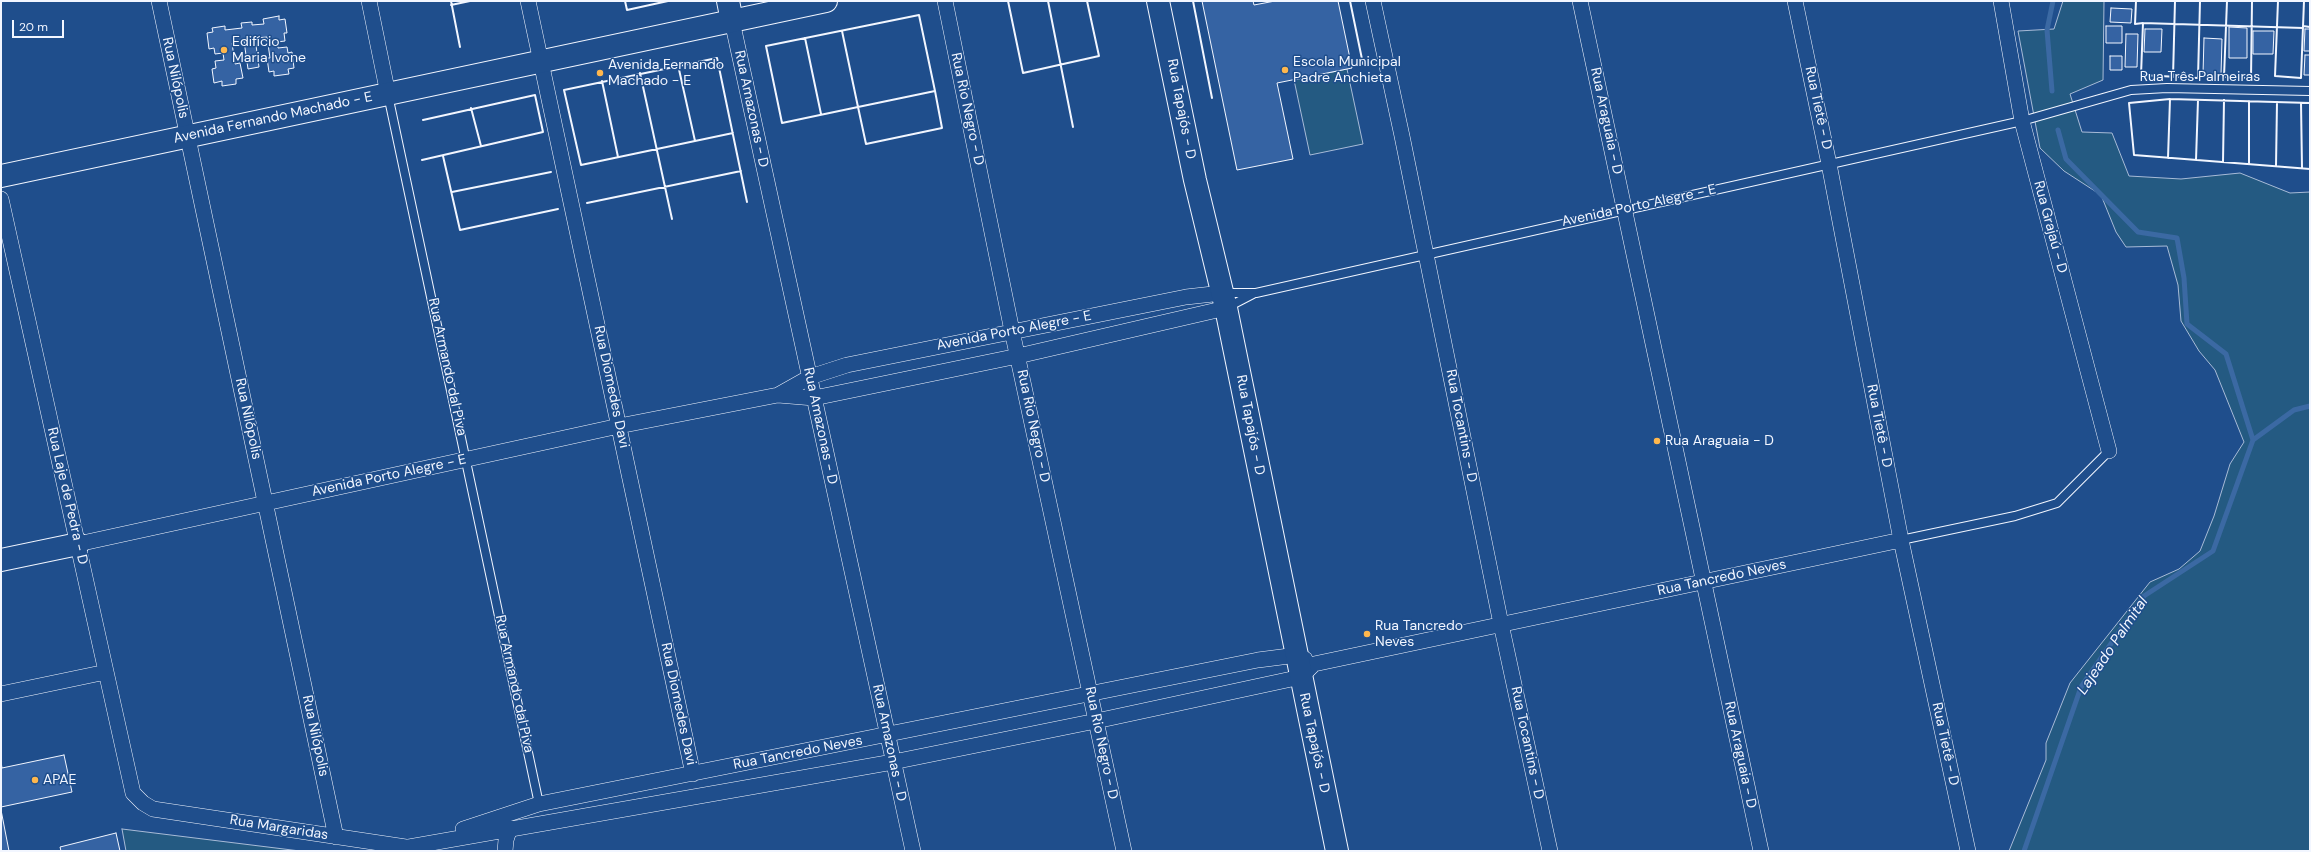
<!DOCTYPE html>
<html>
<head>
<meta charset="utf-8">
<style>
  body { margin:0 }
  #map { position:relative; width:2311px; height:852px; overflow:hidden; background:#1f4e8c; font-family:"DM Sans",sans-serif }
  canvas { display:block }
  .frame { position:absolute; inset:0; border:2px solid #f2f6ff; pointer-events:none }
  .scale { position:absolute; left:12px; top:20px; width:52px; height:18px; box-sizing:border-box; border:2px solid #f2f6ff; border-top:0; padding-left:5px; font-size:12px; line-height:14px; white-space:nowrap; color:#f2f6ff; -webkit-text-stroke:3px #1f4e8c; paint-order:stroke }
</style>
</head>
<body>
<div id="map">
<canvas width="2311" height="852"></canvas>
<div class="frame"></div>
<div class="scale">20 m</div>
</div>
<script>
const context = document.querySelector('canvas').getContext('2d');
context.lineJoin = 'round';
function fillPath(path, color) { context.fillStyle = color; context.fill(path, 'evenodd'); }
const shape = rows => new Path2D(rows.map(r => 'M' + r).join(''));
function trace(path, color, width, dash) { context.strokeStyle = color; context.lineWidth = width; context.lineCap = dash ? 'butt' : 'round'; context.setLineDash(dash || []); context.stroke(path); }
function write(font, color, halo, rows, align = 'center') {
  context.font = font + ' "DM Sans",sans-serif'; context.lineWidth = 3; context.setLineDash([]); context.textBaseline = 'middle'; context.strokeStyle = halo; context.fillStyle = color; for (const [text, x, y, turn = 0] of rows) {
    context.save(); context.translate(x, y); context.rotate((+turn || 0) * Math.PI / 180); context.textAlign = isNaN(turn) ? turn : align; if (halo) context.strokeText(text, 0, 0); context.fillText(text, 0, 0); context.restore();
  }
}
const green = shape([
  [2063,1,2104,1,2103,80,2070,94,2082,132,2112,133,2129,176,2181,179,2240,173,2290,193,2310,192,2310,851,2009,851,2046,760,2046,743,2070,683,2150,582,2179,569,2200,551,2214,516,2230,464,2244,442,2215,370,2199,351,2181,321,2178,285,2167,246,2126,247,2116,232,2101,195,2064,171,2040,148,2018,31,2054,29,2063,1],
  [1347,69,1363,144,1310,155,1294,80,1347,69],
  [122,829,300,851,126,851,122,829]
]);
const stream = shape([
  [2052,91,2047,30,2053,1],
  [2253,440,2294,410,2310,406],
  [2024,851,2081,687,2144,596,2213,551,2253,440,2226,354,2187,324,2184,278,2177,238,2138,232,2066,159,2058,130]
]);
const building = shape([
  [1202,1,1253,1,1254,5,1275,1,1338,1,1352,68,1277,83,1293,159,1237,170,1202,1],
  [2111,8,2132,9,2131,23,2110,22,2111,8],
  [279,16,279,20,285,19,287,33,284,33,285,41,277,42,278,48,287,47,288,53,292,52,294,68,288,69,289,74,274,76,274,71,269,72,267,58,270,58,267,37,255,38,259,67,248,69,244,41,232,43,235,64,240,63,243,78,236,79,236,84,222,86,222,81,214,83,212,69,216,68,215,61,224,60,223,53,215,54,214,48,209,49,207,33,213,32,212,28,225,26,225,30,242,28,241,23,252,22,252,25,264,24,263,19,279,16],
  [2106,26,2122,26,2122,43,2106,43,2106,26],
  [2229,27,2247,28,2247,58,2229,58,2229,27],
  [2145,29,2162,29,2161,52,2144,52,2145,29],
  [2305,29,2310,29,2310,51,2304,51,2305,29],
  [2253,31,2274,31,2273,54,2253,54,2253,31],
  [2126,34,2138,34,2137,67,2125,67,2126,34],
  [2204,38,2222,39,2221,75,2203,74,2204,38],
  [2305,55,2310,55,2310,75,2304,75,2305,55],
  [2110,56,2122,56,2122,70,2110,70,2110,56],
  [64,755,72,792,1,807,1,762,2,768,64,755],
  [1,810,9,851,1,851,1,810],
  [116,833,120,851,61,851,60,847,116,833]
]);
const lane = shape([
  [388,95,539,804],
  [1224,293,1256,293,2022,121,2131,90,2167,88,2310,91],
  [1226,308,1253,294],
  [1901,540,2015,516,2057,503,2109,451]
]);
const street = shape([
  [159,1,336,837],
  [369,1,388,94],
  [528,1,693,774],
  [945,1,1012,331,1124,851],
  [1373,1,1402,136,1501,624,1550,851],
  [1580,1,1761,851],
  [1795,1,1829,164,1901,540,1968,851],
  [2001,1,2022,121,2109,451],
  [732,21,913,851],
  [1,199,133,793,143,803,153,809,419,849],
  [778,395,810,377,847,365,1186,297,1222,293],
  [78,544,619,426,778,395,814,398,1018,356,1226,308],
  [1,694,106,672],
  [463,829,539,804,1258,660,1297,655,1305,659],
  [409,847,893,762,1096,721,1301,677,1314,664,1901,540],
  [505,851,506,840,510,828]
]);
const secondary = shape([
  [728,1,732,21],
  [1158,1,1195,180,1226,308,1337,851],
  [1,176,826,1],
  [1,560,78,544]
]);
const wall = shape([
  [451,1,460,47],
  [625,1,627,10,668,1],
  [1008,1,1023,73,1099,56,1087,1],
  [1048,1,1073,127],
  [1193,1,1212,98],
  [1350,1,1363,64],
  [2136,1,2135,24,2143,23,2141,75,2198,78,2200,1],
  [2227,1,2224,77,2251,78,2252,1],
  [2278,1,2275,76,2301,78,2304,1],
  [451,5,470,1],
  [2143,23,2303,28],
  [2303,26,2310,27],
  [842,31,858,107,866,144,942,128,935,91,919,15,766,46,782,123,858,107,935,91],
  [805,38,821,114],
  [678,65,695,141],
  [640,73,672,219],
  [2173,77,2175,1],
  [602,81,618,157],
  [2301,103,2302,168],
  [2310,103,2170,99,2129,103,2134,155,2310,169],
  [471,108,481,146],
  [733,133,581,165,564,90,717,58,747,202],
  [443,156,460,230,558,209],
  [2168,158,2170,99],
  [422,160,543,132,535,95,423,120],
  [2196,160,2198,100],
  [2223,162,2224,100],
  [2249,164,2249,101],
  [2276,166,2277,102],
  [452,192,551,172],
  [587,203,741,171]
]);
const markers = [
  [224,50,4,"#ffb74d"],
  [1285,70,4,"#ffb74d"],
  [600,73,4,"#ffb74d"],
  [1657,441,4,"#ffb74d"],
  [1367,634,4,"#ffb74d"],
  [35,780,4,"#ffb74d"]
];
const poiNames = [
  ["Edifício",232,42],
  ["Maria Ivone",232,58],
  ["Escola Municipal",1293,62],
  ["Padre Anchieta",1293,78],
  ["Avenida Fernando",608,65],
  ["Machado - E",608,81],
  ["Rua Araguaia - D",1665,441],
  ["Rua Tancredo",1375,626],
  ["Neves",1375,642],
  ["APAE",43,780]
];
const streetNames = [
  ["Rua Três Palmeiras",2200,77],
  ["Rua Nilópolis",175,78,78],
  ["Rua Tietê - D",1818,108,78],
  ["Rua Amazonas - D",751,109,78],
  ["Rua Rio Negro - D",967,109,78],
  ["Rua Tapajós - D",1181,109,79],
  ["Avenida Fernando Machado - E",273,118,-12],
  ["Rua Araguaia - D",1606,121,78],
  ["Avenida Porto Alegre - E",1639,206,-12],
  ["Rua Grajaú - D",2050,227,75],
  ["Avenida Porto Alegre - E",1014,331,-11],
  ["Rua Armando dal Piva",447,367,78],
  ["Rua Diomedes Davi",611,387,78],
  ["Rua Nilópolis",248,419,78],
  ["Rua Tapajós - D",1250,425,79],
  ["Rua Amazonas - D",820,426,78],
  ["Rua Rio Negro - D",1033,426,78],
  ["Rua Tocantins - D",1461,426,79],
  ["Rua Tietê - D",1879,426,79],
  ["Avenida Porto Alegre - E",389,476,-12],
  ["Rua Laje de Pedra - D",67,496,77],
  ["Rua Tancredo Neves",1722,578,-12],
  ["Rua Armando dal Piva",514,684,78],
  ["Rua Diomedes Davi",678,704,78],
  ["Rua Nilópolis",315,736,78],
  ["Rua Amazonas - D",889,743,78],
  ["Rua Rio Negro - D",1101,743,78],
  ["Rua Tapajós - D",1314,743,78],
  ["Rua Tocantins - D",1527,743,78],
  ["Rua Tietê - D",1945,744,78],
  ["Rua Tancredo Neves",798,753,-11],
  ["Rua Araguaia - D",1740,755,78],
  ["Rua Margaridas",279,828,9]
];
const waterNames = [
  ["Lajeado Palmital",2113,646,-56]
];
fillPath(green, '#245a82');
trace(green, '#a8bbd7', 1);
trace(stream, '#3b69a3', 5);
fillPath(building, '#3563a3');
trace(building, '#f2f6ff', 1);
trace(lane, '#f2f6ff', 10);
trace(street, '#f2f6ff', 16);
trace(secondary, '#f2f6ff', 24);
trace(lane, '#1f4e8c', 8);
trace(street, '#1f4e8c', 15);
trace(secondary, '#1f4e8c', 22);
trace(wall, '#f2f6ff', 2);
for (const [x, y, r, color] of markers) { const dot = new Path2D(); dot.arc(x, y, r, 0, 2 * Math.PI); context.fillStyle = color; context.fill(dot); trace(dot, '#1f4e8c', 1.5); }
write('14px', '#f2f6ff', '#1f4e8c', poiNames, 'left');
write('14px', '#f2f6ff', '#1f4e8c', streetNames);
write('italic 15px', '#f2f6ff', '#1f4e8c', waterNames);
</script>
</body>
</html>
